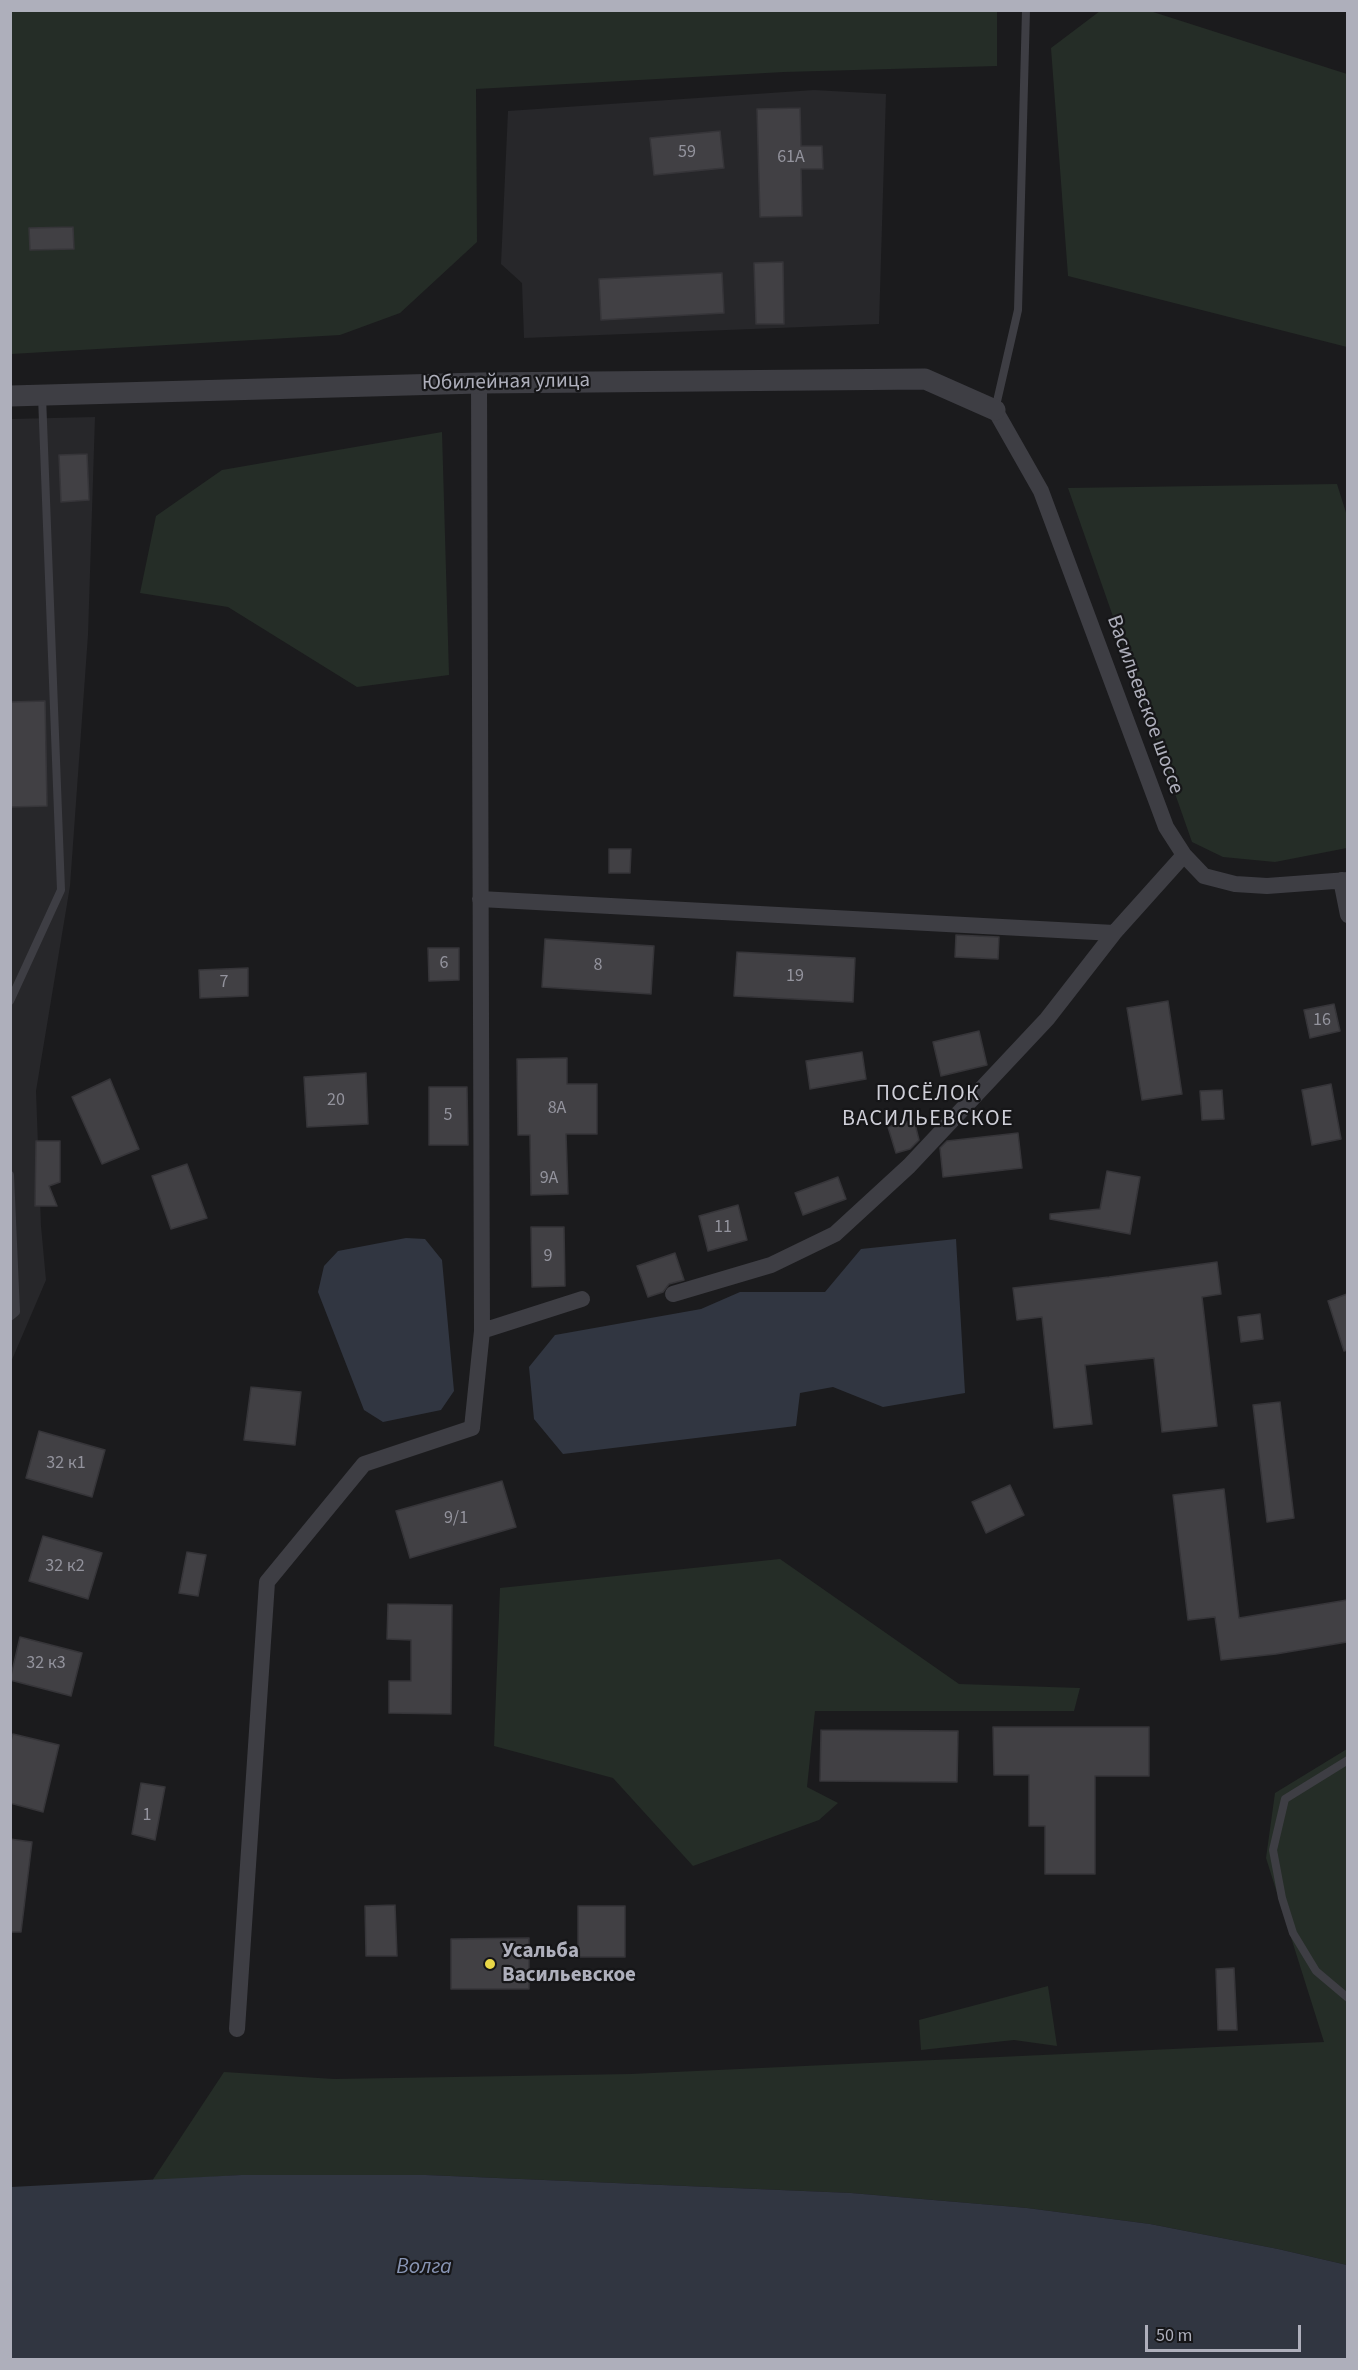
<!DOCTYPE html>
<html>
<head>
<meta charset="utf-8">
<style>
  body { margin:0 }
  #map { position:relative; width:1358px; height:2370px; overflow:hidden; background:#1b1b1d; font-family:"Source Sans 3",sans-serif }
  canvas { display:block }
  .frame { position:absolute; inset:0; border:12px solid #aeafbb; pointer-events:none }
  .scale { position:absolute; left:1145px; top:2325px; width:156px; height:27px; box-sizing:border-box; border:3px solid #aeafbb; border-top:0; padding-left:8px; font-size:18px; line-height:21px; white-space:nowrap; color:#aeafbb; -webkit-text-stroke:4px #161618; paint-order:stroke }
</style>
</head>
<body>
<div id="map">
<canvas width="1358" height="2370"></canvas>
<div class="frame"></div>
<div class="scale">50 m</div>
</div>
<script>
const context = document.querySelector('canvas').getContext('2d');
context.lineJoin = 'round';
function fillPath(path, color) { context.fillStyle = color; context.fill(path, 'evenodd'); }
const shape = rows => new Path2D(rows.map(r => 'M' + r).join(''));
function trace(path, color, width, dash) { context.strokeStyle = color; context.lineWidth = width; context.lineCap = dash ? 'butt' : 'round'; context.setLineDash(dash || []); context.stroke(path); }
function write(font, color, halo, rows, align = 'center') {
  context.font = font + ' "Source Sans 3",sans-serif'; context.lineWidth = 4.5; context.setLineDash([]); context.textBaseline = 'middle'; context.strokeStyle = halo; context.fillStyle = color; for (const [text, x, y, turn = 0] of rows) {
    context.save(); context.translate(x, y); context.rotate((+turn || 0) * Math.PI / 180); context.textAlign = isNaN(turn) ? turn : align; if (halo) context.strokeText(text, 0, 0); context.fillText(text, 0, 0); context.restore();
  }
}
const built = shape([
  [814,90,886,94,879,324,524,338,522,283,501,264,508,111],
  [95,417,88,635,70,886,36,1091,41,1226,46,1280,11,1362,11,419]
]);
const green = shape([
  [11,11,997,11,997,66,784,72,476,89,477,242,400,313,340,335,11,354],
  [1100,11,1150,11,1347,74,1347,347,1068,276,1051,48],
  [442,432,449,675,357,687,228,607,140,593,156,516,222,470],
  [1337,484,1348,519,1347,848,1275,862,1223,857,1192,842,1068,488],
  [780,1559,959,1684,1080,1688,1074,1711,815,1711,807,1787,838,1803,819,1820,693,1866,613,1778,494,1746,500,1588],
  [1347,1749,1347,2265,1278,2249,1150,2224,1027,2208,851,2193,426,2175,241,2175,152,2181,224,2072,334,2079,631,2074,1324,2042,1266,1858,1275,1793],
  [1048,1986,1057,2046,1014,2040,921,2050,919,2020]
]);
const water = shape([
  [406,1238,425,1239,442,1260,454,1391,441,1410,383,1422,364,1410,318,1292,324,1266,338,1251],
  [956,1239,965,1393,883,1407,833,1387,800,1393,796,1426,563,1454,534,1419,529,1367,555,1335,701,1309,740,1292,825,1292,861,1249],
  [241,2175,426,2175,851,2193,1027,2208,1150,2224,1278,2249,1347,2265,1347,2359,11,2359,11,2187]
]);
const building = shape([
  [800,108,801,146,822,146,823,169,801,169,802,216,760,217,757,109,800,108],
  [720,131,724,168,654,175,650,138,720,131],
  [73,227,74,249,30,250,29,228,73,227],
  [783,262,784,324,756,324,754,263,783,262],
  [722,273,724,313,601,320,599,279,722,273],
  [87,454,89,500,61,502,59,455,87,454],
  [45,701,47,806,10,807,10,702,45,701],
  [609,849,631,849,630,873,609,873,609,849],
  [956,935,999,937,998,959,955,957,956,935],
  [545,939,654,946,651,994,542,987,545,939],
  [428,948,459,948,459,980,429,981,428,948],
  [737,952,855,958,853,1002,734,996,737,952],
  [248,968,248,996,200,998,199,970,248,968],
  [1168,1001,1182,1094,1142,1100,1127,1008,1168,1001],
  [1334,1004,1340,1031,1310,1038,1304,1010,1334,1004],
  [979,1031,987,1065,941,1076,933,1042,979,1031],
  [862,1052,866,1079,810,1089,806,1061,862,1052],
  [567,1058,567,1084,597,1084,597,1134,566,1134,568,1194,531,1195,530,1135,518,1135,517,1059,567,1058],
  [366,1073,368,1124,307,1127,304,1077,366,1073],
  [110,1079,139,1149,102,1164,72,1097,110,1079],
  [1331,1084,1341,1139,1312,1145,1302,1090,1331,1084],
  [429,1087,467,1087,468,1145,429,1145,429,1087],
  [1222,1090,1224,1119,1202,1120,1200,1091,1222,1090],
  [914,1120,919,1140,910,1149,896,1153,888,1127,914,1120],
  [1018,1133,1022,1168,943,1177,940,1148,947,1141,1018,1133],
  [36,1141,60,1141,60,1182,49,1186,57,1206,35,1206,36,1141],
  [187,1164,207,1218,171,1229,152,1176,187,1164],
  [1107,1171,1140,1177,1130,1234,1050,1219,1050,1214,1100,1209,1107,1171],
  [838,1177,846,1199,803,1215,795,1193,838,1177],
  [738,1205,747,1240,708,1251,699,1216,738,1205],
  [531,1227,564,1227,565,1286,532,1287,531,1227],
  [675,1253,684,1280,669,1284,663,1292,648,1297,637,1266,675,1253],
  [1217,1262,1221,1294,1202,1297,1217,1426,1162,1432,1154,1358,1085,1365,1092,1424,1054,1428,1042,1317,1017,1320,1013,1288,1109,1277,1217,1262],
  [1347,1294,1347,1350,1344,1351,1328,1301,1347,1294],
  [1260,1314,1263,1339,1241,1342,1238,1317,1260,1314],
  [251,1387,301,1392,295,1445,244,1440,251,1387],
  [1280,1402,1294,1518,1267,1522,1253,1405,1280,1402],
  [39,1431,105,1450,92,1497,26,1478,39,1431],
  [502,1481,516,1527,410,1558,396,1511,502,1481],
  [1010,1485,1024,1515,986,1533,972,1502,1010,1485],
  [1224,1489,1239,1618,1347,1600,1347,1642,1276,1654,1221,1660,1215,1617,1188,1620,1173,1495,1224,1489],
  [43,1536,102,1553,88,1599,29,1581,43,1536],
  [187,1552,206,1555,198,1596,179,1593,187,1552],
  [388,1604,452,1605,451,1714,389,1713,389,1681,411,1681,411,1640,387,1639,388,1604],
  [20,1637,82,1653,71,1696,10,1680,20,1637],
  [993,1727,1149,1727,1149,1776,1095,1776,1095,1874,1045,1874,1045,1826,1029,1826,1029,1775,994,1775,993,1727],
  [821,1730,958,1731,957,1782,820,1781,821,1730],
  [13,1734,59,1745,43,1812,10,1803,10,1743,13,1734],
  [141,1783,165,1787,155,1840,132,1834,141,1783],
  [10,1839,32,1842,21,1932,10,1932,10,1839],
  [395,1905,397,1956,366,1956,365,1906,395,1905],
  [578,1906,625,1906,625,1957,578,1957,578,1906],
  [529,1938,529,1989,451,1989,451,1939,529,1938],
  [1234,1968,1237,2030,1218,2030,1216,1969,1234,1968]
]);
const service = shape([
  [995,410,1018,310,1026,10],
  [10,1001,61,890,42,396],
  [10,1175,16,1312,10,1317],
  [1348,1760,1285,1799,1273,1850,1282,1898,1293,1933,1316,1971,1348,1998]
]);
const minor = shape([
  [995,410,1041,491,1166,827,1184,855,1204,876,1235,884,1267,886,1348,880],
  [1341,880,1348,915],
  [480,899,1114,933],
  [673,1294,771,1265,835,1234,909,1166,1047,1019,1114,933,1184,855],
  [482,1331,582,1299],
  [237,2029,267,1582,364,1464,472,1428,482,1331,479,383]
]);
const tertiary = shape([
  [10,396,479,383,925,379,995,410]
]);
const markers = [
  [490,1964,6,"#e9d747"]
];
const numberNames = [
  ["59",687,153],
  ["61А",791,158],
  ["6",444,964],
  ["8",598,966],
  ["19",795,977],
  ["7",224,983],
  ["16",1322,1021],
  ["20",336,1101],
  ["8А",557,1109],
  ["5",448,1116],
  ["9А",549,1179],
  ["11",723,1228],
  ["9",548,1257],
  ["32 к1",66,1464],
  ["9/1",456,1519],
  ["32 к2",65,1567],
  ["32 к3",46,1664],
  ["1",147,1816]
];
const streetNames = [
  ["Юбилейная улица",506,383,-1],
  ["Васильевское шоссе",1144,705,70]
];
const poiNames = [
  ["Усальба",502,1952],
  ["Васильевское",502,1976]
];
const neighbourhoodNames = [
  ["ПОСЁЛОК",928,1095],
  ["ВАСИЛЬЕВСКОЕ",928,1120]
];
const waterNames = [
  ["Волга",424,2268]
];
fillPath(built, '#27272a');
fillPath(green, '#252d27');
fillPath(water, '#313641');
fillPath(building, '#414044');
trace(building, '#363539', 1.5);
trace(service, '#3e3e44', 8);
trace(minor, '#3e3e44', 16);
trace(tertiary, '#3e3e44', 21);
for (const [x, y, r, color] of markers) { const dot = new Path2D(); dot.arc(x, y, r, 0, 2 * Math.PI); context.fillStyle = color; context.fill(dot); trace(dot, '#161618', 2); }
write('18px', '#93939d', null, numberNames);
write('21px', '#aeafbb', '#161618', streetNames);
write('bold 21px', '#aeafbb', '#161618', poiNames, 'left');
context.letterSpacing = '1.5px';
write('22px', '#cfcfd8', '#161618', neighbourhoodNames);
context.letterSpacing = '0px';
write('italic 22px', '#8895b4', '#161618', waterNames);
</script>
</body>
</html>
